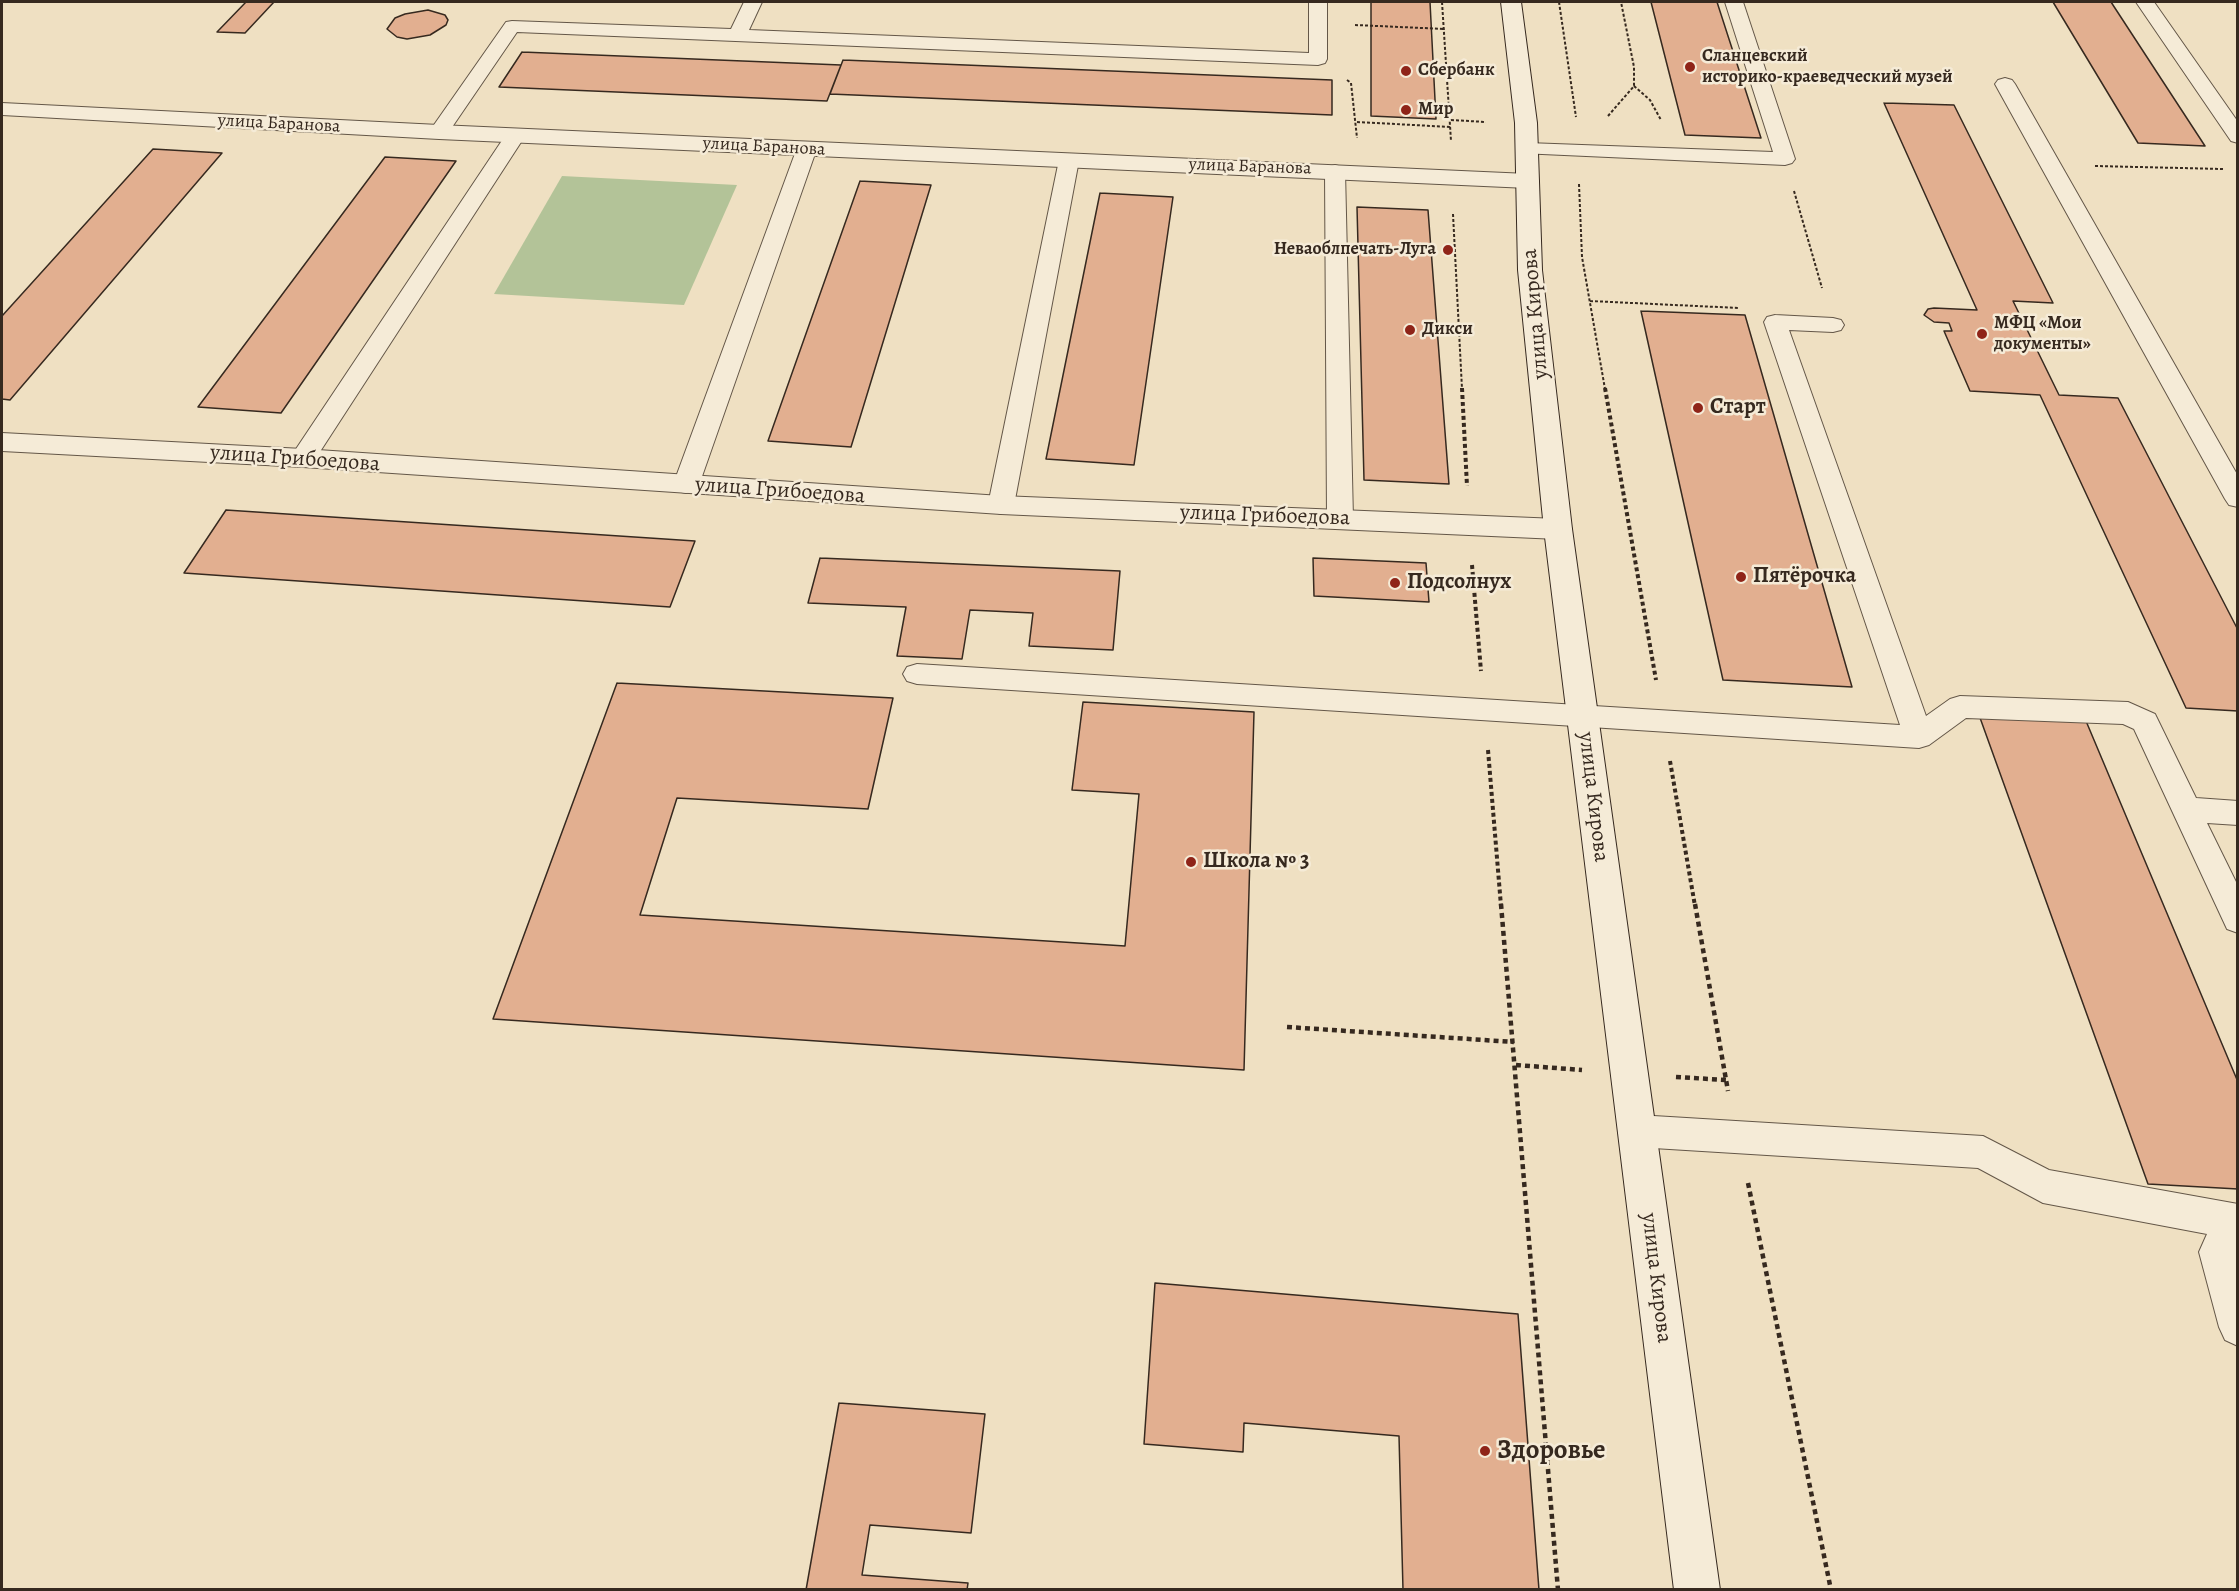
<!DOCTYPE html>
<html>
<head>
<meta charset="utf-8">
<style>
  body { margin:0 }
  #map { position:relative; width:2239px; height:1591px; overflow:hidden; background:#efe0c2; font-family:Alegreya,serif }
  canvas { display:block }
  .frame { position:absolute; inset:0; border:3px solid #36291f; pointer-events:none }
</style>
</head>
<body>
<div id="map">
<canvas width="2239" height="1591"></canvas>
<div class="frame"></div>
</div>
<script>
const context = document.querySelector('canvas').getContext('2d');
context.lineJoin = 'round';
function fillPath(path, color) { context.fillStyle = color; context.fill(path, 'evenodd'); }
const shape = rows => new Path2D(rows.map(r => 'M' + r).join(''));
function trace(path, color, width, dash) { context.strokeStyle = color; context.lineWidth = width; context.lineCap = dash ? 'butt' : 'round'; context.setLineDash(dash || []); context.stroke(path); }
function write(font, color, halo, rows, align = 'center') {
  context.font = font + ' Alegreya,serif'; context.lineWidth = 5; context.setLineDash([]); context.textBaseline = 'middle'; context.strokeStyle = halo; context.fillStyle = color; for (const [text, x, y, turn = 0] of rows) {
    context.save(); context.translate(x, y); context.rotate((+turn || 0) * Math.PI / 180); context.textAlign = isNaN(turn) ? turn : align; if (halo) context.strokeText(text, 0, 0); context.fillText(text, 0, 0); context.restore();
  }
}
const green = shape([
  [562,176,737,185,684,305,494,294]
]);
const building = shape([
  [246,2,274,2,245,33,217,32,246,2],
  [1371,2,1430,2,1436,119,1371,116,1371,2],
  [1651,2,1717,2,1761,138,1685,135,1651,2],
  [2053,2,2111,2,2205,146,2138,143,2053,2],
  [428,10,445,15,448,20,446,25,430,35,407,39,397,37,387,29,395,18,405,14,428,10],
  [522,52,841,65,827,101,499,87,522,52],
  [843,60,1332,80,1332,115,830,94,843,60],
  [1884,103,1954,105,2053,303,2013,301,2059,395,2118,398,2238,630,2238,711,2186,708,2040,395,1970,391,1944,331,1952,331,1949,323,1934,322,1924,315,1928,309,1934,308,1977,310,1884,103],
  [153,149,222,153,10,400,2,399,2,316,153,149],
  [385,157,456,161,281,413,198,407,385,157],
  [860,181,931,185,851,447,768,441,860,181],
  [1100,193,1173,197,1134,465,1046,459,1100,193],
  [1357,207,1428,210,1449,484,1364,480,1357,207],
  [1641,311,1745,315,1852,687,1723,680,1641,311],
  [226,510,695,541,670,607,184,573,226,510],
  [820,558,1120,571,1113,650,1029,646,1033,613,970,610,962,659,897,656,906,607,808,603,820,558],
  [1313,558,1426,563,1429,602,1314,596,1313,558],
  [617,683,893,698,868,809,677,798,640,915,1125,946,1139,794,1072,790,1083,702,1254,712,1244,1070,493,1019,617,683],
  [1979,715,2086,721,2238,1082,2238,1189,2148,1184,1979,715],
  [1155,1283,1518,1314,1539,1590,1403,1590,1399,1436,1244,1423,1243,1452,1144,1444,1155,1283],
  [839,1403,985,1414,971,1533,870,1525,862,1575,968,1583,967,1590,806,1590,839,1403]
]);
const pathFar2 = shape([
  [1442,2,1451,141],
  [1559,2,1576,117],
  [1355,25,1445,29],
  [1347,80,1351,83,1357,138],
  [1634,86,1650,100,1661,120],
  [1608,116,1634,86,1634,67,1621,2],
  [1451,120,1486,122],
  [1357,122,1451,127],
  [2095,166,2223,169],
  [1579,184,1582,257,1605,389],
  [1794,191,1822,288],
  [1453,214,1462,389],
  [1590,301,1739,308]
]);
const pathFar1 = shape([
  [1462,388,1467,486],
  [1605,388,1656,680],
  [1472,565,1481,671],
  [1488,750,1501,906],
  [1670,761,1695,906]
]);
const path = shape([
  [1501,904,1558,1590],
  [1695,904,1728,1091],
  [1287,1027,1514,1042],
  [1516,1065,1582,1070],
  [1676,1077,1726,1080],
  [1748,1183,1831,1590]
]);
const lane = shape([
  [744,2,762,2,749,30,1309,53,1309,2,1327,2,1327,59,1325,63,1318,65,517,32,446,136,432,136,429,132,506,22,512,21,731,29,744,2],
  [1725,2,1743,2,1795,159,1792,163,1785,165,1520,153,1517,149,1520,145,1527,143,1773,152,1725,2],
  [2136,2,2154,2,2238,122,2238,143,2231,141,2136,2],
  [2005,78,2012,80,2015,84,2238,476,2238,507,2229,505,2225,499,1995,84,1998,80,2005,78],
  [515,130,522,132,525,136,312,464,303,466,294,464,291,458,294,452,505,136,508,132,515,130],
  [807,142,814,144,817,148,699,485,695,491,686,493,677,491,673,485,797,148,800,144,807,142],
  [1069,154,1076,156,1079,160,1014,505,1010,511,1001,514,992,511,988,505,1059,160,1062,156,1069,154],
  [1335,165,1342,167,1345,171,1353,519,1349,525,1340,528,1331,525,1327,519,1325,171,1328,167,1335,165],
  [1775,315,1833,318,1841,320,1844,325,1841,330,1833,332,1789,330,1926,716,1950,699,1960,696,2128,702,2155,714,2196,798,2238,801,2238,825,2207,823,2238,886,2238,933,2227,929,2134,729,2123,724,1966,718,1929,745,1919,748,917,684,907,681,903,674,907,667,917,664,1900,725,1764,322,1767,317,1775,315],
  [1637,1115,1983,1136,2049,1170,2238,1204,2236,1253,2238,1346,2225,1340,2219,1327,2199,1252,2207,1234,2043,1203,1978,1168,1637,1147,1625,1142,1619,1131,1625,1120,1637,1115]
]);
const street = shape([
  [2,103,439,125,1528,174,1536,176,1539,181,1536,186,1528,188,439,139,2,115,2,103],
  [2,433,303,449,1001,496,1558,519,1568,522,1572,529,1568,536,1558,539,1001,514,303,467,2,451,2,433]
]);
const secondary = shape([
  [1501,2,1521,2,1537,123,1542,270,1572,529,1720,1590,1674,1590,1544,529,1518,270,1515,123,1501,2]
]);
const markers = [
  [1690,67,6,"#8f2418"],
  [1406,71,6,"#8f2418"],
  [1406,110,6,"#8f2418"],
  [1448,250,6,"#8f2418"],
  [1410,330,6,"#8f2418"],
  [1982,334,6,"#8f2418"],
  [1698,408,6,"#8f2418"],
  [1741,577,6,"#8f2418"],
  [1395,583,6,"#8f2418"],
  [1191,862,6,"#8f2418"],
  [1485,1451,6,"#8f2418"]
];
const farPoinames = [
  ["Сланцевский",1702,57],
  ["историко-краеведческий музей",1702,78],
  ["Сбербанк",1418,71],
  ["Мир",1418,110],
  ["Неваоблпечать-Луга",1436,250,"right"],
  ["МФЦ «Мои",1994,324],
  ["документы»",1994,345],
  ["Дикси",1422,330]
];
const farStreetnames = [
  ["улица Баранова",279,124,3],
  ["улица Баранова",764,147,3],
  ["улица Баранова",1250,167,2]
];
const streetNames = [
  ["улица Кирова",1536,314,-95],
  ["улица Грибоедова",295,459,4],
  ["улица Грибоедова",780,491,4],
  ["улица Грибоедова",1265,516,2],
  ["улица Кирова",1593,797,83],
  ["улица Кирова",1656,1278,83]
];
const poiNames = [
  ["Старт",1710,408],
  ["Пятёрочка",1753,577],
  ["Подсолнух",1407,583],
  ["Школа № 3",1203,862]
];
const nearPoinames = [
  ["Здоровье",1497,1451]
];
fillPath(green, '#b3c398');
fillPath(building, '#e2af90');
trace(building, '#36291f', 1.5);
trace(lane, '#645748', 2);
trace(street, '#645748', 2);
trace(secondary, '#36291f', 2);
trace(pathFar2, '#36291f', 2, [3, 2]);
trace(pathFar1, '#36291f', 4, [4, 3]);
trace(path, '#36291f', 4.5, [5, 4]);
fillPath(lane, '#f5ebd7');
fillPath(street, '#f5ebd7');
fillPath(secondary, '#f5ebd7');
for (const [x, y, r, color] of markers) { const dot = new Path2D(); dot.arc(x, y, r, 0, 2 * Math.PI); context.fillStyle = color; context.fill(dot); trace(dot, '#f5ebd7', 2); }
write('bold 18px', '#36291f', '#f5ebd7', farPoinames, 'left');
write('18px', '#36291f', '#f5ebd7', farStreetnames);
write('22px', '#36291f', '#f5ebd7', streetNames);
write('bold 22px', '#36291f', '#f5ebd7', poiNames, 'left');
write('bold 27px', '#36291f', '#f5ebd7', nearPoinames, 'left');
</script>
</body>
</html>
